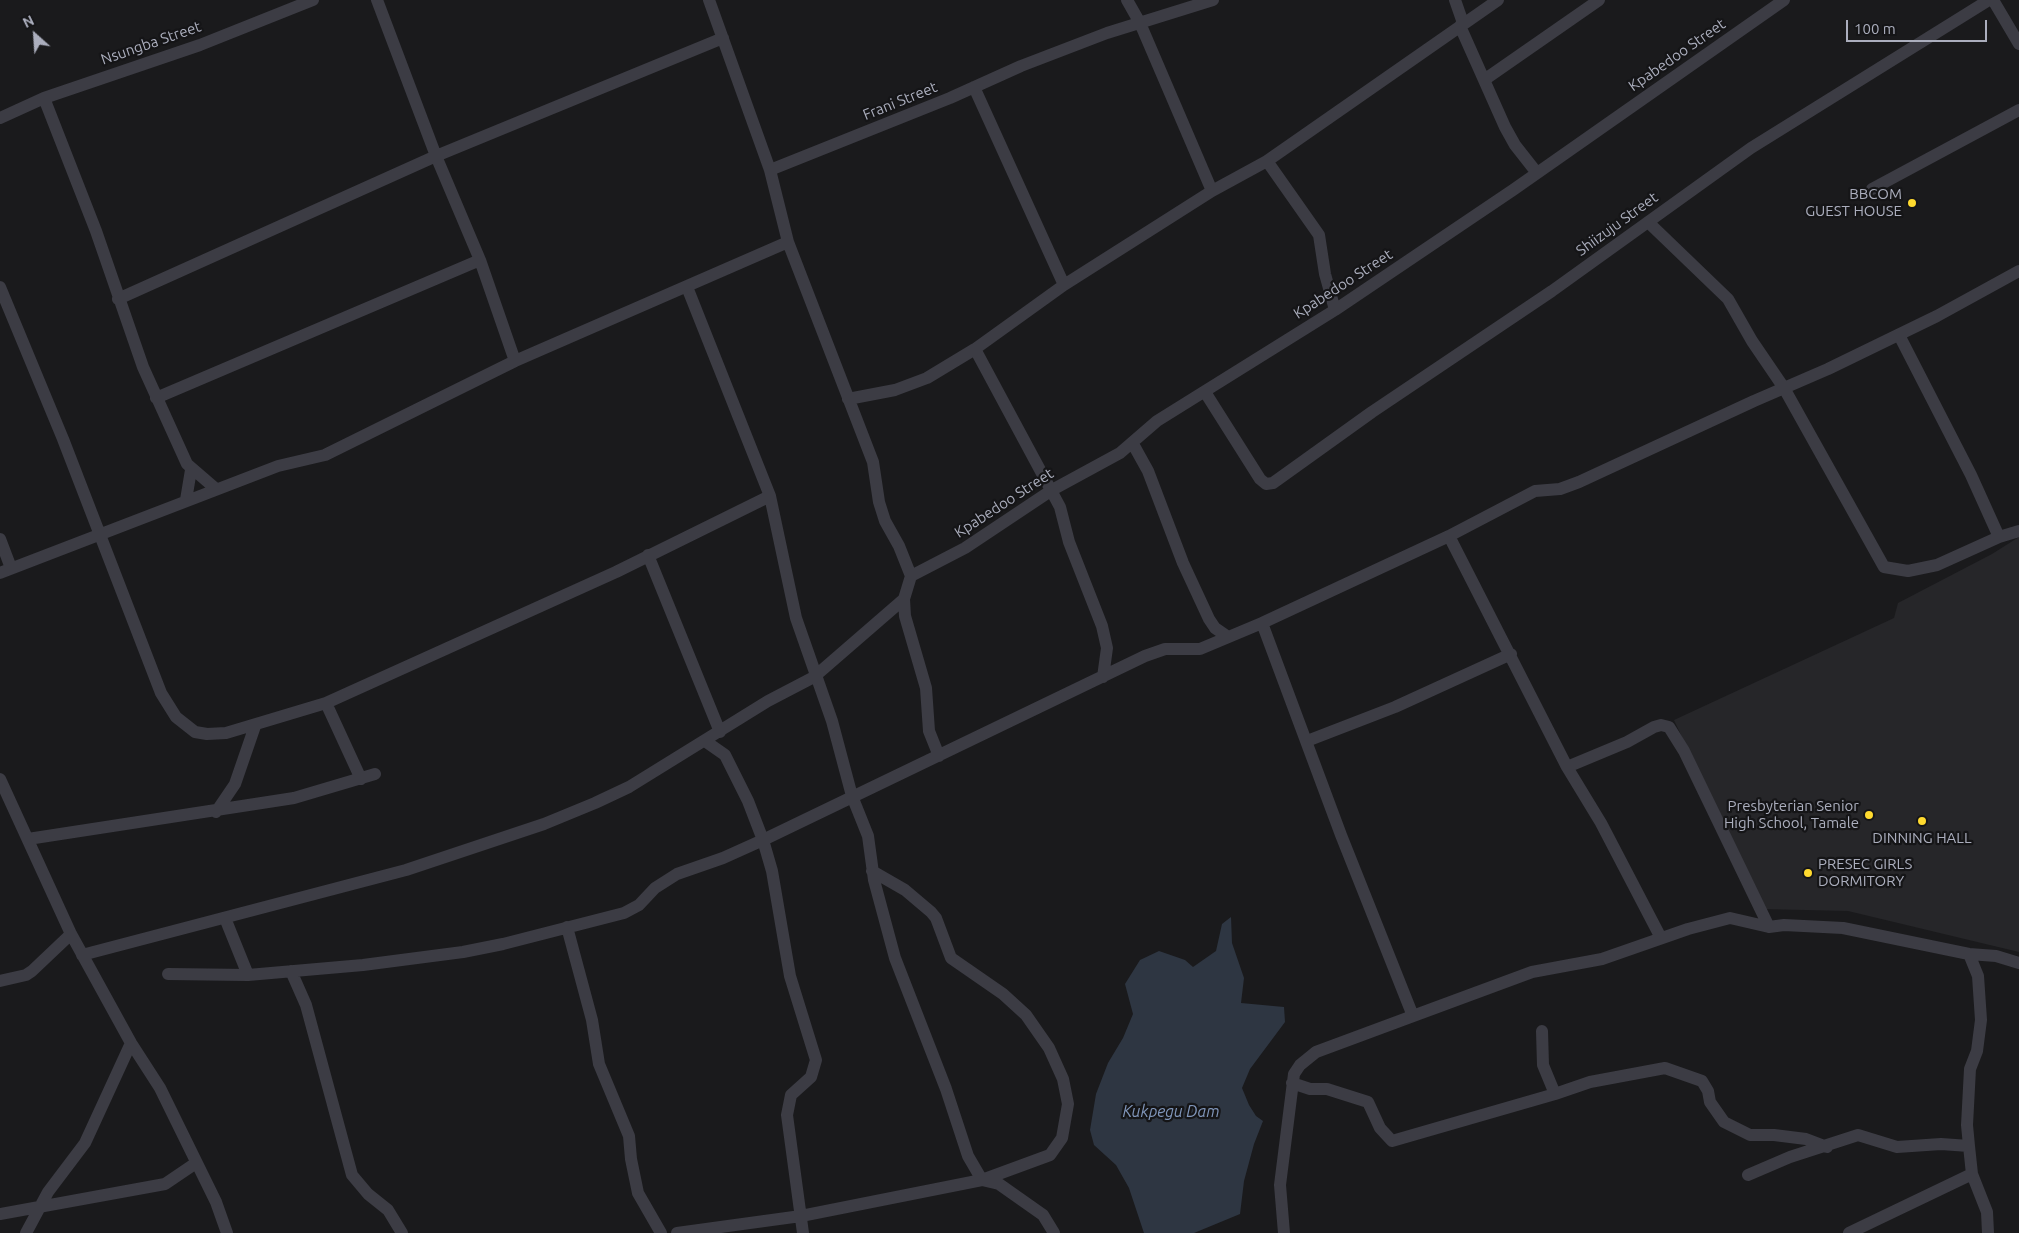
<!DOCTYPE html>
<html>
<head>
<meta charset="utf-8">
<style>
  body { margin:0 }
  #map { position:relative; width:2019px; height:1233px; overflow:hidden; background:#1a1a1c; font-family:Ubuntu,sans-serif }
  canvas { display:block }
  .north { position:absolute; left:10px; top:10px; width:50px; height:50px; -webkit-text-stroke:4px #151517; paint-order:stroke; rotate:334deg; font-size:14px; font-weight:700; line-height:20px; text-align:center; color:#abaebd }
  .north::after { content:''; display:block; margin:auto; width:18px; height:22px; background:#abaebd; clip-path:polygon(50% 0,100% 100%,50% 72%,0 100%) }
  .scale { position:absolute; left:1846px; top:20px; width:141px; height:22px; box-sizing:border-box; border:2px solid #abaebd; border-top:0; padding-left:6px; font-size:15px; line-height:18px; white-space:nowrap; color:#abaebd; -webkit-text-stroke:4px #151517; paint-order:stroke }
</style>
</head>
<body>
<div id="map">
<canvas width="2019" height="1233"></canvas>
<div class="north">N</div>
<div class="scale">100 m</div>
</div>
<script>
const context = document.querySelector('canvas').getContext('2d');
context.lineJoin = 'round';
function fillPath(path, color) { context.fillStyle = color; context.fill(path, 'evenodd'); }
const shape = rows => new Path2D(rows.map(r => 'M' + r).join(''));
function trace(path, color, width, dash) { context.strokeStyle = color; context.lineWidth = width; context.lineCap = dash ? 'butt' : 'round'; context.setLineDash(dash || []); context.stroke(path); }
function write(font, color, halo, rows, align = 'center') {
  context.font = font + ' Ubuntu,sans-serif'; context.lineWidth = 4.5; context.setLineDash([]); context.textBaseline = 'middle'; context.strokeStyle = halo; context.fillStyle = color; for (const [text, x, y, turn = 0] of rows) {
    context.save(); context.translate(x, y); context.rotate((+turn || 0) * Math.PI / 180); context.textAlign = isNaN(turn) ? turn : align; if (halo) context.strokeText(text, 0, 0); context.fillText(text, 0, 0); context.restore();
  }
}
const built = shape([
  [2019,537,2019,952,1848,911,1762,909,1674,720,1894,618,1898,603,1992,554]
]);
const water = shape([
  [1231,917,1232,943,1244,978,1241,1003,1284,1007,1285,1022,1250,1069,1242,1088,1249,1105,1256,1116,1263,1121,1254,1144,1244,1181,1240,1214,1194,1233,1144,1233,1129,1188,1116,1165,1094,1145,1090,1130,1096,1094,1108,1063,1123,1038,1133,1014,1125,984,1140,960,1159,951,1185,960,1193,967,1216,951,1222,924]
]);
const minor = shape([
  [377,0,436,156,480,260,515,361],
  [709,0,770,170,950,98,1021,66,1107,33,1213,0],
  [1127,0,1140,23,1212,191],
  [1455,0,1463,23],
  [1993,0,2019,44],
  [1460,26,1505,127,1515,145,1537,173],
  [1484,80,1599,0],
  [974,87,1064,285],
  [44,98,96,231,143,367,187,464,216,489],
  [0,118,44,98,200,45,313,0],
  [1267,161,1319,235,1325,274,1335,310],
  [770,170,788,242,873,462,879,502,885,521,899,546,911,576,904,599,905,616,926,688,929,731,939,756],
  [1872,189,2019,110],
  [1648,222,1728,299,1752,341,1784,388,1884,567,1908,571,1937,565,1999,537,2019,531],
  [0,287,63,439,161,693,176,717,195,732,207,734,226,733,326,703,616,572,770,496],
  [687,287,770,496,796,618,832,721,852,796,868,836,874,880,895,958,946,1089,968,1156,982,1180,999,1184,1043,1215,1054,1233],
  [118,299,436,156,723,38],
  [1899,335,1971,475,1999,537],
  [975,349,1060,507,1069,542,1102,626,1107,648,1103,677],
  [1205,392,1260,479,1266,484,1273,483,1372,412,1552,291,1751,148,1989,0],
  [156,398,480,260],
  [848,399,895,390,927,378,975,349,1064,285,1212,191,1267,161,1498,0],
  [1133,444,1148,471,1183,563,1209,619,1215,628,1228,637],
  [186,500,191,470],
  [1449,536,1567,767,1601,823,1661,938],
  [0,539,11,568],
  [648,555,720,732],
  [0,573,278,466,325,455,515,361,788,242],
  [911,576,965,548,1052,490,1120,453,1157,421,1335,310,1513,190,1784,0],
  [1262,623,1341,835,1413,1016],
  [326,703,361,779],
  [705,741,725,755,748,801,763,840,772,871,790,976,816,1060,811,1077,791,1095,787,1115,803,1233],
  [1307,741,1395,707,1511,654],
  [1567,767,1627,742,1654,727,1661,725,1669,727,1684,751,1769,927],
  [0,779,71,934,131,1043,160,1088,216,1202,227,1233],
  [216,812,235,784,255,726],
  [28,839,294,798,375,774],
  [225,918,248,975],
  [567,927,592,1020,599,1064,629,1136,631,1159,638,1193,661,1233],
  [1969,954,1978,976,1981,1020,1977,1051,1970,1069,1967,1125,1969,1146,1972,1174,1987,1212,1988,1233],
  [82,955,406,870,544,824,595,803,629,787,768,701,814,677,904,599],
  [291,971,306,1005,352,1175,368,1194,388,1210,402,1233],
  [168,974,248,975,363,965,463,952,503,944,624,913,639,905,655,888,677,874,723,858,763,840,1145,656,1165,649,1200,649,1262,623,1449,536,1535,491,1560,489,1579,482,1754,401,1828,369,1937,316,2019,271],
  [0,981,26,975,32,971,71,934],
  [1292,1083,1310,1089,1327,1089,1368,1102,1380,1128,1392,1141,1555,1094,1543,1065,1542,1031],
  [1555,1094,1590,1082,1665,1068,1702,1081,1708,1091,1710,1102,1724,1122,1750,1135,1774,1135,1806,1139,1827,1147],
  [1748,1175,1790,1157,1858,1135,1897,1147,1941,1144,1969,1146],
  [0,1214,165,1184,196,1163],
  [26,1233,48,1192,85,1143,131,1043],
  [677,1233,801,1216,982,1180,1050,1155,1062,1138,1068,1104,1063,1079,1049,1048,1026,1015,1003,994,951,958,936,918,931,912,905,890,872,871],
  [1284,1233,1280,1185,1294,1074,1300,1065,1316,1052,1413,1016,1532,972,1602,959,1688,929,1730,918,1769,927,1784,925,1843,928,1969,954,1996,956,2019,963],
  [1849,1233,1972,1174]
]);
const markers = [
  [1912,203,5,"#ffda2f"],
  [1869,815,5,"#ffda2f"],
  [1922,821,5,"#ffda2f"],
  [1808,873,5,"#ffda2f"]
];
const streetNames = [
  ["Nsungba Street",151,43,-19],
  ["Kpabedoo Street",1677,55,-35],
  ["Frani Street",900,101,-22],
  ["Shiizuju Street",1617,224,-36],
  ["Kpabedoo Street",1343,284,-33],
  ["Kpabedoo Street",1004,503,-33]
];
const poiNames = [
  ["BBCOM",1902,194],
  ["GUEST HOUSE",1902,211],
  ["Presbyterian Senior",1859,806],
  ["High School, Tamale",1859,823],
  ["DINNING HALL",1922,838,"center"],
  ["PRESEC GIRLS",1818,864,"left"],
  ["DORMITORY",1818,881,"left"]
];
const waterNames = [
  ["Kukpegu Dam",1171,1112]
];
fillPath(built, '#262629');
fillPath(water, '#2e3642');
trace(minor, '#3c3c44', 12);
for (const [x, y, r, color] of markers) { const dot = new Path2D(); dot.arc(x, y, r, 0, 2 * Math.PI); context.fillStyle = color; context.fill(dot); trace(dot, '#151517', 2); }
write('15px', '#abaebd', '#151517', streetNames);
write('15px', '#abaebd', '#151517', poiNames, 'right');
write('italic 16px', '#8096ba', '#151517', waterNames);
</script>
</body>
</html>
